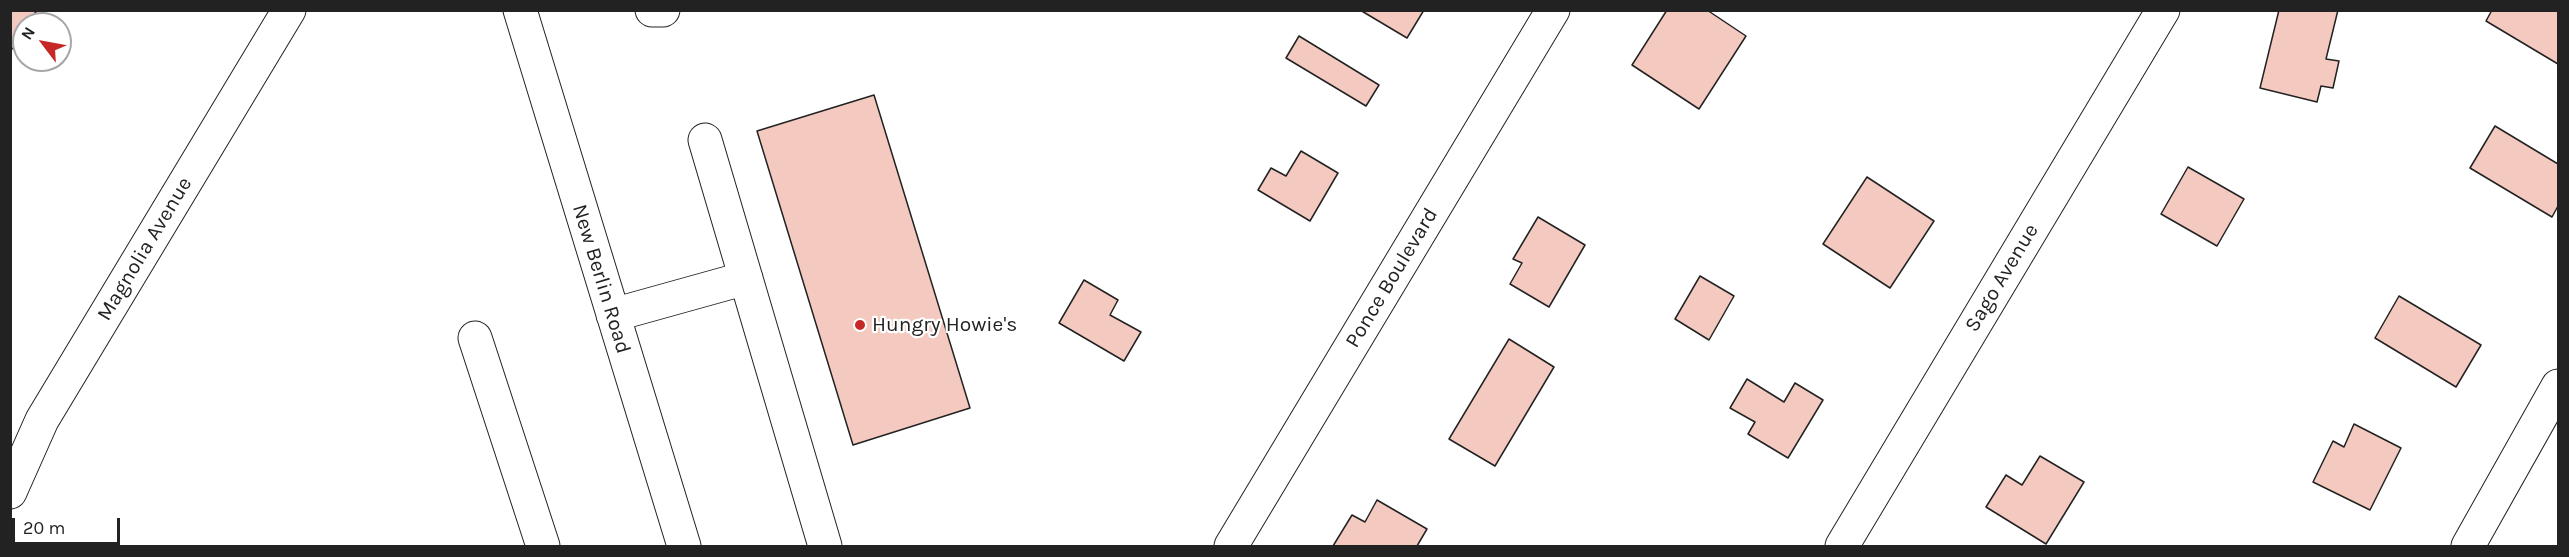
<!DOCTYPE html>
<html>
<head>
<meta charset="utf-8">
<style>
  body { margin:0 }
  #map { position:relative; width:2569px; height:557px; overflow:hidden; background:#fff; font-family:Karla,sans-serif }
  canvas { display:block }
  .frame { position:absolute; inset:0; border:12px solid #222; pointer-events:none }
  .north { position:absolute; left:12px; top:12px; width:60px; height:60px; box-sizing:border-box; background:#fff; border:2px solid #a7a7a7; border-radius:50%; rotate:302deg; font-size:16px; font-weight:700; line-height:24px; text-align:center; color:#222 }
  .north::after { content:''; display:block; margin:auto; width:21px; height:27px; background:#c62828; clip-path:polygon(50% 0,100% 100%,50% 72%,0 100%) }
  .scale { position:absolute; left:12px; top:518px; width:108px; height:27px; box-sizing:border-box; border:3px solid #222; border-top:0; padding-left:8px; font-size:18px; line-height:21px; white-space:nowrap; color:#222; -webkit-text-stroke:4px #fff; paint-order:stroke }
</style>
</head>
<body>
<div id="map">
<canvas width="2569" height="557"></canvas>
<div class="frame"></div>
<div class="north">N</div>
<div class="scale">20 m</div>
</div>
<script>
const context = document.querySelector('canvas').getContext('2d');
context.lineJoin = 'round';
function fillPath(path, color) { context.fillStyle = color; context.fill(path, 'evenodd'); }
const shape = rows => new Path2D(rows.map(r => 'M' + r).join(''));
function trace(path, color, width, dash) { context.strokeStyle = color; context.lineWidth = width; context.lineCap = dash ? 'butt' : 'round'; context.setLineDash(dash || []); context.stroke(path); }
function write(font, color, halo, rows, align = 'center') {
  context.font = font + ' Karla,sans-serif'; context.lineWidth = 4.5; context.setLineDash([]); context.textBaseline = 'middle'; context.strokeStyle = halo; context.fillStyle = color; for (const [text, x, y, turn = 0] of rows) {
    context.save(); context.translate(x, y); context.rotate((+turn || 0) * Math.PI / 180); context.textAlign = isNaN(turn) ? turn : align; if (halo) context.strokeText(text, 0, 0); context.fillText(text, 0, 0); context.restore();
  }
}
const building = shape([
  [10,10,32,10,42,17,38,24,24,24,24,46,20,53,10,47,10,10],
  [1360,10,1424,10,1407,38,1360,10],
  [1667,10,1707,10,1746,36,1699,109,1632,65,1667,10],
  [2279,10,2338,10,2326,59,2339,61,2333,88,2321,86,2317,102,2260,88,2279,10],
  [2492,10,2558,10,2558,64,2486,21,2492,10],
  [1299,36,1379,85,1366,106,1286,58,1299,36],
  [874,95,970,408,853,445,757,131,874,95],
  [2495,126,2558,164,2558,206,2552,217,2470,168,2495,126],
  [1301,151,1338,173,1310,221,1258,190,1271,168,1286,176,1301,151],
  [2188,167,2244,199,2217,246,2161,214,2188,167],
  [1867,177,1934,221,1890,288,1823,244,1867,177],
  [1538,217,1585,245,1549,307,1510,284,1522,263,1513,259,1538,217],
  [1700,276,1734,296,1709,340,1675,319,1700,276],
  [1084,280,1118,300,1110,315,1141,332,1124,361,1059,323,1084,280],
  [2399,296,2481,345,2456,387,2375,338,2399,296],
  [1509,339,1554,367,1495,466,1449,439,1509,339],
  [1747,379,1784,402,1795,383,1823,400,1788,458,1748,434,1755,422,1730,408,1747,379],
  [2354,424,2401,448,2370,510,2313,482,2333,441,2344,447,2354,424],
  [2040,456,2084,482,2046,544,1986,507,2006,475,2022,485,2040,456],
  [1377,500,1427,529,1417,546,1333,546,1352,515,1365,522,1377,500]
]);
const minor = shape([
  [520,10,684,546],
  [652,10,663,10],
  [705,140,825,546],
  [613,315,746,278],
  [475,338,543,546],
  [10,492,42,420,289,10],
  [1231,546,1553,10],
  [1842,546,2163,10],
  [2468,546,2558,386]
]);
const markers = [
  [860,325,6,"#c62828"]
];
const streetNames = [
  ["Magnolia Avenue",145,249,-59],
  ["Ponce Boulevard",1392,278,-59],
  ["Sago Avenue",2002,278,-59],
  ["New Berlin Road",601,279,73]
];
const poiNames = [
  ["Hungry Howie's",872,325]
];
fillPath(building, '#f3c9c0');
trace(building, '#222', 1.5);
trace(minor, '#222', 35);
trace(minor, '#fff', 33);
for (const [x, y, r, color] of markers) { const dot = new Path2D(); dot.arc(x, y, r, 0, 2 * Math.PI); context.fillStyle = color; context.fill(dot); trace(dot, '#fff', 2); }
write('21px', '#222', '#fff', streetNames);
write('21px', '#222', '#fff', poiNames, 'left');
</script>
</body>
</html>
